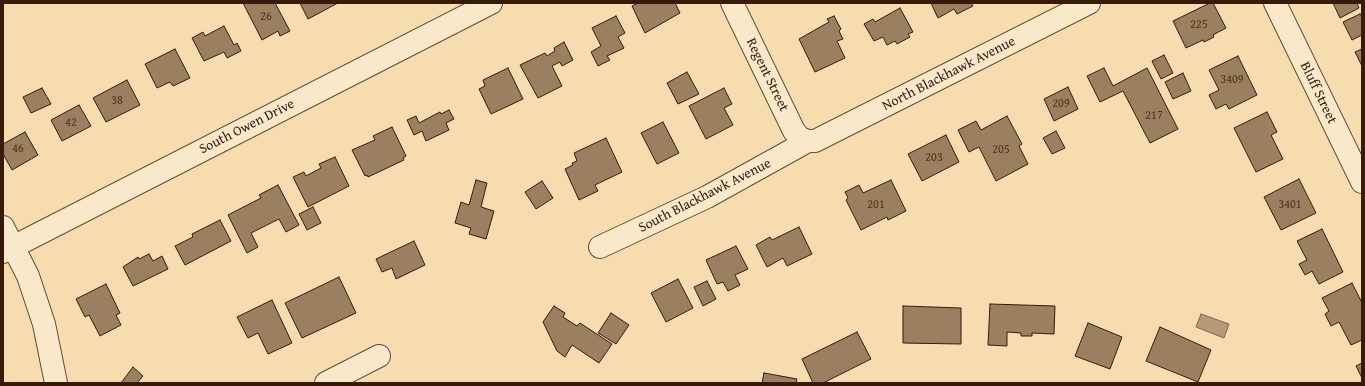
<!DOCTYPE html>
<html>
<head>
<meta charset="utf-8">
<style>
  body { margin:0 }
  #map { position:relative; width:1365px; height:386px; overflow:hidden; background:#f7dcaf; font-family:"Gentium Book Plus",serif }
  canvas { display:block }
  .frame { position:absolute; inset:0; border:4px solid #361b0b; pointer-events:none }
</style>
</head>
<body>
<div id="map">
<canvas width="1365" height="386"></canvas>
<div class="frame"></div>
</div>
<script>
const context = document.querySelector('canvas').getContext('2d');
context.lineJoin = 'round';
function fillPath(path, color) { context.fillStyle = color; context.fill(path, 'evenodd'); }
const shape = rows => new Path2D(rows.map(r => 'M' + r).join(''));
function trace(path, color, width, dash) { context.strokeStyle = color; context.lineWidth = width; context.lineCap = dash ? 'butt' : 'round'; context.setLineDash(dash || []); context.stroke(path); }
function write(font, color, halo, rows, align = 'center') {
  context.font = font + ' "Gentium Book Plus",serif'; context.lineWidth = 3; context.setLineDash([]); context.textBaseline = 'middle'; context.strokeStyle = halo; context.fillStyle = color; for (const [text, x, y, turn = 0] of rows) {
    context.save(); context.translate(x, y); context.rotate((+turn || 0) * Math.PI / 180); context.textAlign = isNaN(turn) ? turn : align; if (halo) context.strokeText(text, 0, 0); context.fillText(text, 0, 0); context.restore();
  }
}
const water = shape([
  [1201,314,1229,324,1224,338,1196,327,1201,314]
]);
const building = shape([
  [243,3,275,3,290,31,280,36,278,31,262,40,243,3],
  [300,3,338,3,308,19,300,3],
  [638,3,675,3,680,13,645,33,632,6,638,3],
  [931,3,971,3,973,6,957,14,954,9,938,18,931,3],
  [1210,3,1213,3,1226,28,1213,35,1214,37,1204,42,1203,40,1186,48,1173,21,1210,3],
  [1333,3,1357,3,1359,8,1340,18,1333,3],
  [900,8,913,32,908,34,910,37,897,44,895,41,887,45,883,37,874,41,864,24,873,19,875,22,900,8],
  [1360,14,1362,17,1362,35,1352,40,1343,22,1360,14],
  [616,16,625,33,618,37,624,48,607,56,610,60,598,66,591,52,601,46,592,28,616,16],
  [834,16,841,29,839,31,843,39,837,41,845,58,815,72,799,39,829,22,827,19,834,16],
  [224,26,234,45,237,43,241,51,227,58,224,52,204,61,192,38,203,32,205,36,224,26],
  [564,42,573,60,562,66,560,62,552,66,562,86,538,98,520,65,545,53,547,56,555,51,554,48,564,42],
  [175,49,190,78,173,86,170,82,157,88,145,64,175,49],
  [1362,49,1362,66,1355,52,1362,49],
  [1164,55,1173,73,1161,79,1152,61,1164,55],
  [1238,56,1257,95,1229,109,1226,104,1216,109,1209,95,1219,90,1209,70,1238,56],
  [508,68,523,99,491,114,479,89,485,86,483,80,508,68],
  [1104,68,1113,86,1147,68,1178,129,1150,143,1123,91,1100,102,1087,76,1104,68],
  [687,72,699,94,678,104,667,83,687,72],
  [1183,73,1191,91,1173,99,1165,82,1183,73],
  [127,80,140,105,106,122,93,98,127,80],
  [1068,87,1078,109,1054,121,1044,99,1068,87],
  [42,88,51,104,31,113,23,97,42,88],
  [724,88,732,104,724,108,733,125,706,139,689,106,724,88],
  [79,105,91,126,62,141,51,120,79,105],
  [449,110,454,119,446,123,449,130,426,141,422,131,414,135,407,120,416,116,419,123,440,112,441,114,449,110],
  [1267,112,1277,132,1271,135,1283,159,1256,172,1234,128,1267,112],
  [1007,116,1022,144,1019,146,1028,164,996,181,979,147,969,152,958,130,976,121,981,130,1007,116],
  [663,122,679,153,657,164,641,133,663,122],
  [392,127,406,156,403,158,404,160,368,177,367,175,365,176,352,150,375,140,373,136,392,127],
  [1056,131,1065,148,1052,154,1043,138,1056,131],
  [25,132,38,155,12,170,3,154,3,144,25,132],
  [946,135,959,162,922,181,908,154,946,135],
  [606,138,622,172,595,185,598,191,579,200,565,169,573,165,572,163,577,161,574,153,606,138],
  [335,157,349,186,308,207,293,177,304,172,306,176,321,168,319,164,335,157],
  [1299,179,1316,213,1281,230,1264,197,1299,179],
  [476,180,487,183,481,207,494,211,486,239,469,234,471,228,455,223,461,202,469,205,476,180],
  [891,180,906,211,888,220,887,217,861,230,846,200,848,198,845,192,859,185,863,193,891,180],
  [542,181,553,198,536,209,525,192,542,181],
  [278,185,299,225,286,232,279,219,251,233,258,247,247,253,228,215,261,198,259,195,278,185],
  [313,207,321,223,307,230,299,214,313,207],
  [220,220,231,241,185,265,175,246,193,237,192,234,220,220],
  [799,227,812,254,787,266,783,258,767,267,756,245,770,237,772,240,799,227],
  [1322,229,1343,272,1319,284,1312,271,1305,275,1299,264,1307,260,1297,241,1322,229],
  [414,241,425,265,396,279,392,268,382,272,376,259,414,241],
  [736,246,748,269,735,275,740,285,728,291,723,282,717,284,706,260,736,246],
  [149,254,153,261,162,256,168,269,133,286,123,267,138,257,139,259,149,254],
  [339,277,356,313,302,338,285,303,339,277],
  [678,279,693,308,666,322,651,293,678,279],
  [707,281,716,299,703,306,694,287,707,281],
  [1352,283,1362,303,1362,340,1351,345,1339,322,1331,326,1325,314,1329,311,1322,298,1352,283],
  [106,284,120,313,116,315,121,325,100,336,89,315,85,317,76,299,106,284],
  [272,300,292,343,268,354,258,333,248,338,237,317,272,300],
  [990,304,1055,306,1054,334,1032,333,1032,336,1021,336,1021,333,1007,332,1007,346,988,345,990,304],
  [554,306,565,313,563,317,577,326,580,323,612,344,599,363,572,345,565,357,557,351,543,322,554,306],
  [903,306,961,308,961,344,903,343,903,306],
  [611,313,629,325,616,344,598,333,611,313],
  [1088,323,1122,337,1110,369,1075,356,1088,323],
  [1160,327,1211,350,1198,382,1146,361,1160,327],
  [857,332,871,359,823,383,813,383,802,359,857,332],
  [1362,363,1362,378,1356,366,1362,363],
  [133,367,143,376,137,383,121,383,133,367],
  [764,373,797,379,796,383,762,383,764,373]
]);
const minor = shape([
  [732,3,794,131,800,138,808,141,815,141,1089,3],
  [1275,3,1362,182],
  [3,227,28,276,44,324,56,383],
  [600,247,707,197,808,141],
  [3,252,491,3],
  [326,383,379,356]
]);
const numberNames = [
  ["26",266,17],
  ["225",1199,25],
  ["3409",1232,80],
  ["38",117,101],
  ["209",1061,104],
  ["217",1154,116],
  ["42",71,123],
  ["46",18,149],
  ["205",1001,150],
  ["203",934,158],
  ["201",876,205],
  ["3401",1290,205]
];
const streetNames = [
  ["North Blackhawk Avenue",949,74,-27],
  ["Regent Street",767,75,64],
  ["Bluff Street",1318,93,64],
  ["South Owen Drive",247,127,-27],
  ["South Blackhawk Avenue",705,196,-27]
];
fillPath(water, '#b59a77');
trace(water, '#82674c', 1);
fillPath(building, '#9a7f60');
trace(building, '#361b0b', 1);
trace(minor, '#664b34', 24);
trace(minor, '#fae8cb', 22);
write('12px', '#4f3420', null, numberNames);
write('14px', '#361b0b', '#fae8cb', streetNames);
</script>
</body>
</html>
